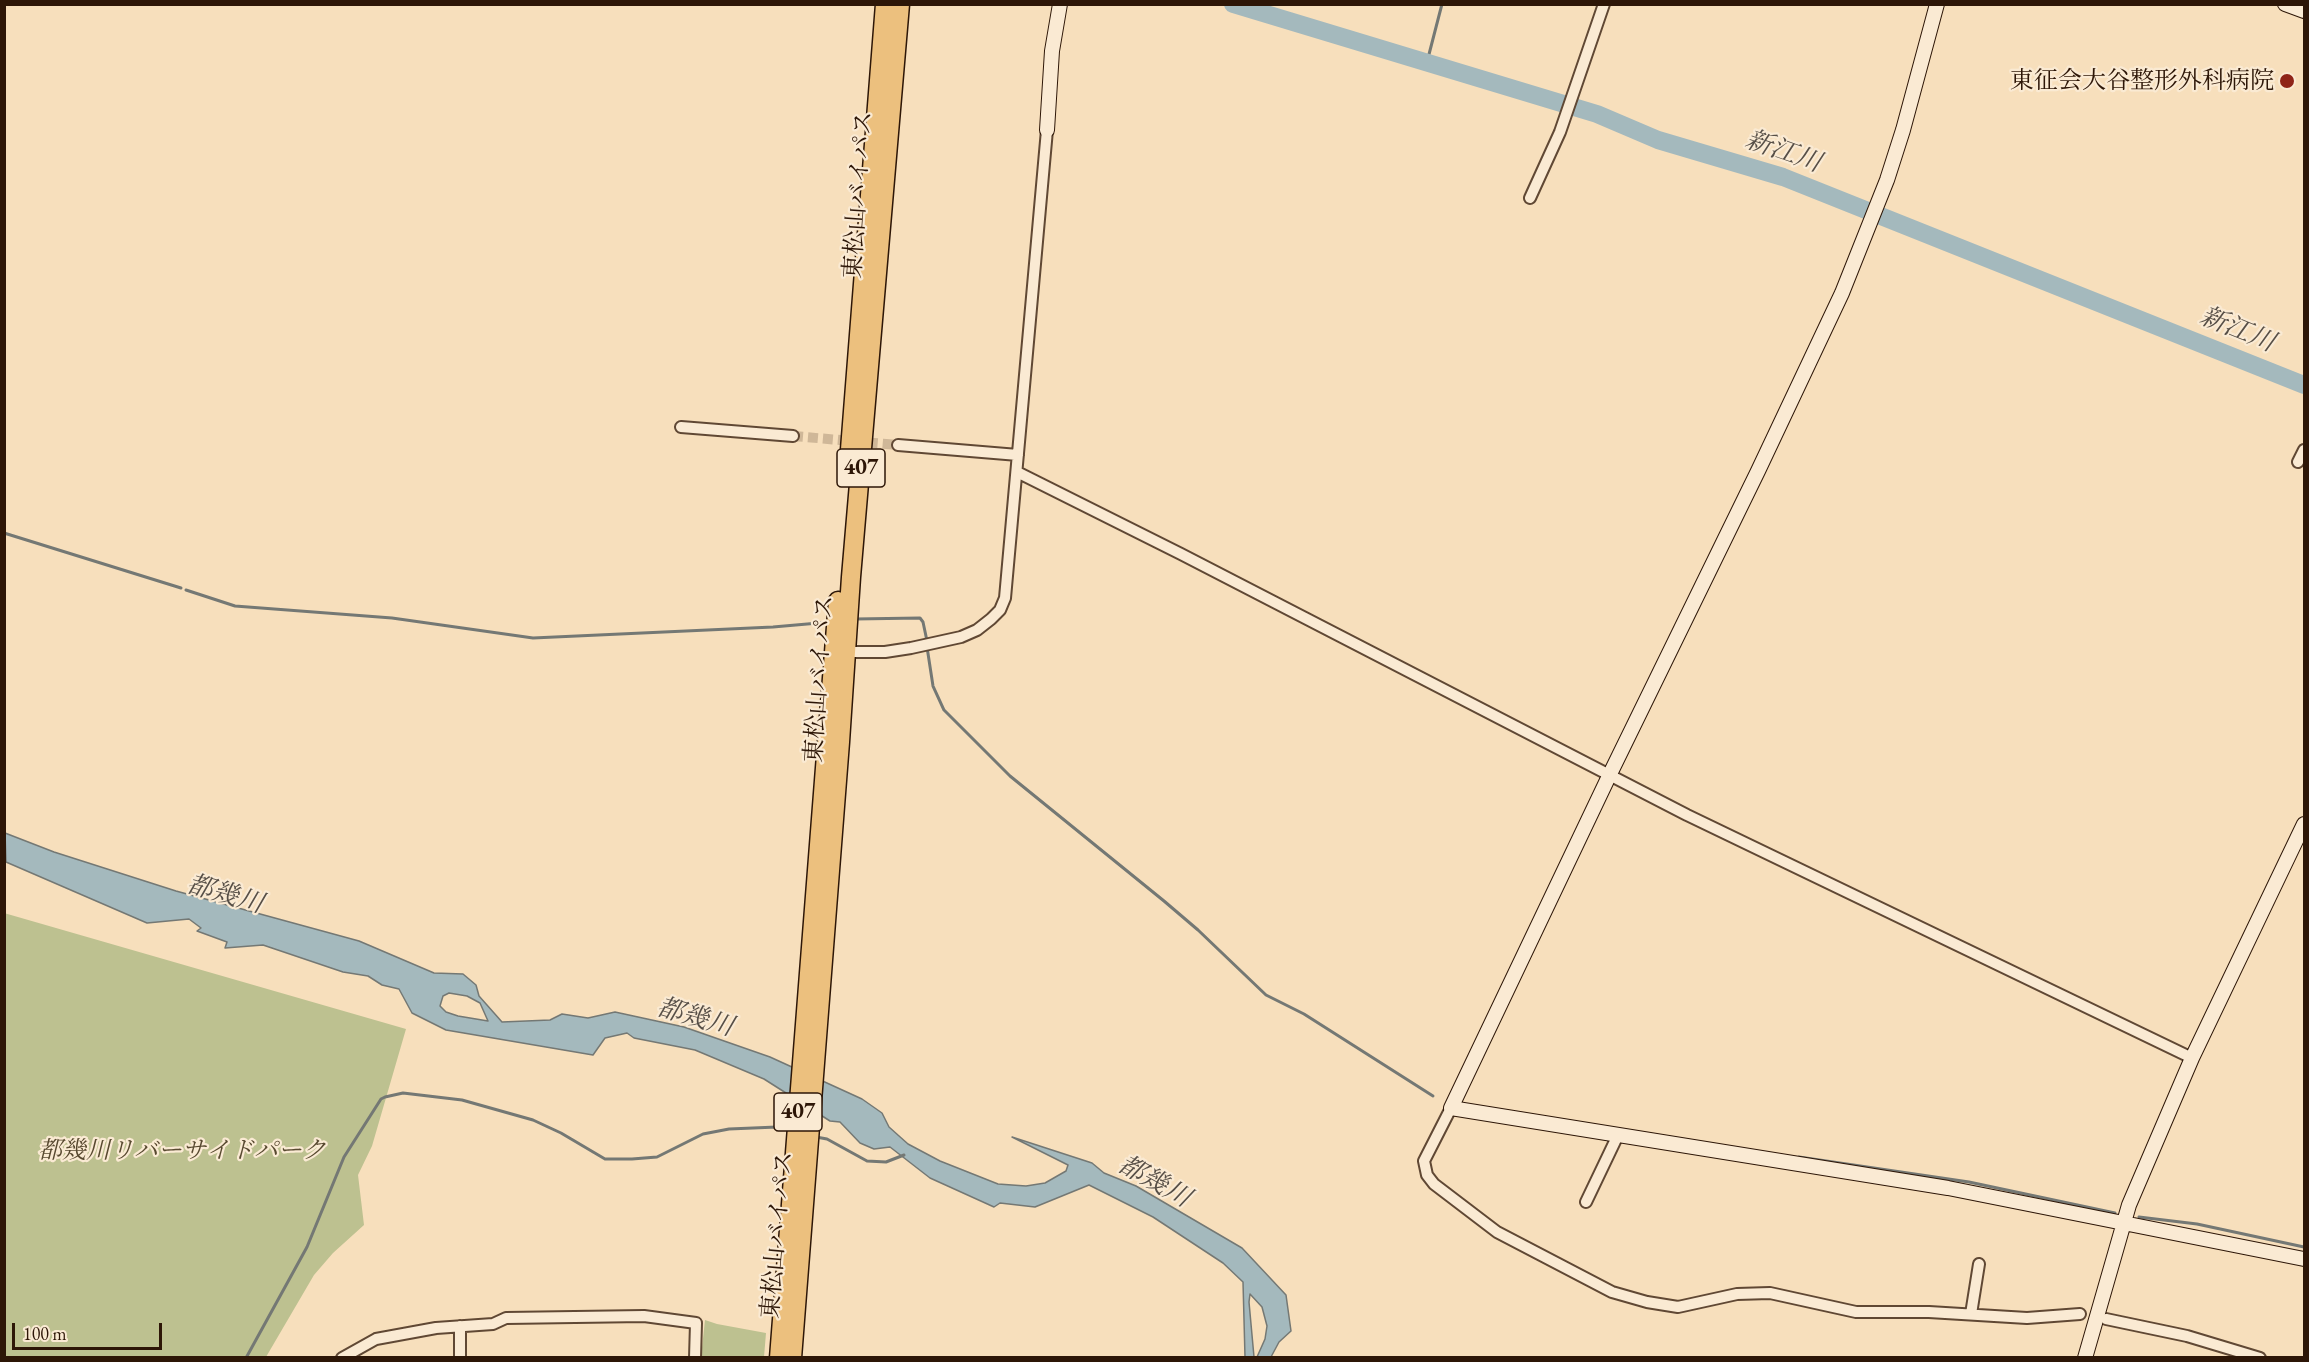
<!DOCTYPE html>
<html>
<head>
<meta charset="utf-8">
<style>
  body { margin:0 }
  #map { position:relative; width:2309px; height:1362px; overflow:hidden; background:#f7dfbc; font-family:"EB Garamond",serif }
  canvas { display:block }
  .frame { position:absolute; inset:0; border:6px solid #2d1607; pointer-events:none }
  .scale { position:absolute; left:12px; top:1323px; width:150px; height:27px; box-sizing:border-box; border:3px solid #2d1607; border-top:0; padding-left:8px; font-size:18px; line-height:21px; white-space:nowrap; color:#2d1607; -webkit-text-stroke:4px #faead3; paint-order:stroke }
</style>
</head>
<body>
<div id="map">
<canvas width="2309" height="1362"></canvas>
<div class="frame"></div>
<div class="scale">100 m</div>
</div>
<script>
const context = document.querySelector('canvas').getContext('2d');
context.lineJoin = 'round';
function fillPath(path, color) { context.fillStyle = color; context.fill(path, 'evenodd'); }
const shape = rows => new Path2D(rows.map(r => 'M' + r).join(''));
function trace(path, color, width, dash) { context.strokeStyle = color; context.lineWidth = width; context.lineCap = dash ? 'butt' : 'round'; context.setLineDash(dash || []); context.stroke(path); }
function write(font, color, halo, rows, align = 'center') {
  context.font = font + ' "EB Garamond","Noto Serif JP",serif'; context.lineWidth = 4.5; context.setLineDash([]); context.textBaseline = 'middle'; context.strokeStyle = halo; context.fillStyle = color; for (const [text, x, y, turn = 0] of rows) {
    context.save(); context.translate(x, y); context.rotate((+turn || 0) * Math.PI / 180); context.textAlign = isNaN(turn) ? turn : align; if (halo) context.strokeText(text, 0, 0); context.fillText(text, 0, 0); context.restore();
  }
}
const green = shape([
  [4,913,406,1029,372,1146,358,1175,364,1225,333,1253,314,1275,266,1357,5,1357],
  [705,1320,717,1324,766,1333,764,1357,701,1357]
]);
const water = shape([
  [5,833,54,852,176,891,359,941,434,973,463,974,476,985,479,996,502,1022,550,1020,562,1014,588,1018,615,1012,684,1027,770,1057,862,1099,882,1113,889,1127,908,1144,940,1161,998,1184,1026,1186,1045,1183,1066,1171,1068,1165,1012,1137,1092,1163,1104,1173,1136,1186,1242,1248,1286,1295,1291,1331,1279,1342,1271,1357,1257,1357,1265,1339,1267,1326,1262,1307,1250,1294,1249,1302,1254,1357,1245,1357,1243,1282,1223,1263,1153,1217,1089,1185,1035,1207,1000,1203,994,1207,930,1178,890,1147,874,1149,860,1143,840,1122,830,1121,764,1079,695,1050,634,1038,627,1033,605,1038,593,1055,446,1030,412,1013,399,989,382,985,368,976,343,972,263,945,225,948,227,942,197,931,201,928,189,919,147,923,6,862,5,833],
  [449,993,467,996,480,1003,488,1021,458,1016,446,1012,440,1006,443,996,449,993]
]);
const stream = shape([
  [1427,62,1442,4],
  [4,533,181,588],
  [186,590,235,606,392,618,533,638,773,627,830,622],
  [855,619,920,618,923,622,927,641],
  [927,647,933,686,944,710,1010,776,1164,901,1198,930,1266,995,1304,1014,1433,1096],
  [816,1137,827,1139,867,1161,886,1162,904,1155],
  [1799,1157,1969,1182,2115,1213],
  [2139,1217,2197,1224,2304,1247],
  [246,1358,307,1247,344,1157,381,1099,385,1097,403,1093,462,1100,533,1120,561,1133,605,1159,632,1159,657,1157,703,1134,729,1129,777,1127,789,1130]
]);
const river = shape([
  [1233,4,1597,114,1658,140,1783,177,2304,385]
]);
const streetTunnel = shape([
  [793,436,898,445]
]);
const street = shape([
  [1530,198,1560,132,1604,4],
  [681,427,793,436],
  [898,445,1018,455],
  [2298,462,2304,450],
  [1017,472,1181,554,1687,815,2192,1058],
  [847,652,885,652,911,648,961,637,977,630,991,619,1000,610,1005,598,1047,130],
  [1451,1108,1424,1161,1427,1175,1434,1184,1497,1232,1612,1292,1647,1302,1678,1307,1737,1294,1770,1293,1856,1312,1929,1312,2027,1318,2080,1314],
  [1586,1202,1618,1135],
  [1971,1314,1979,1264],
  [2106,1319,2187,1336,2260,1358],
  [342,1358,376,1339,436,1328,493,1324,506,1318,644,1316,696,1323,695,1358],
  [460,1358,460,1326]
]);
const secondary = shape([
  [1937,4,1903,130,1887,180,1842,293,1758,471,1610,774,1451,1108,1948,1188,2304,1259],
  [2285,4,2304,11],
  [1047,130,1052,51,1060,4],
  [2085,1358,2129,1205,2192,1058,2304,824]
]);
const highway = shape([
  [848,475,885,4],
  [779,1358,838,601],
  [792,1358,840,742,851,577,900,4]
]);
const markers = [
  [2287,81,8,"#8f2418"]
];
const shields = [
  [861,468,48],
  [798,1112,48]
];
const shieldNames = [
  ["407",861,468],
  ["407",798,1112]
];
const poiNames = [
  ["東征会大谷整形外科病院",2274,81]
];
const streetNames = [
  ["東松山バイパス",859,195,-86],
  ["東松山バイパス",820,679,-86],
  ["東松山バイパス",778,1235,-85]
];
const parkNames = [
  ["都幾川リバーサイドパーク",182,1151]
];
const waterNames = [
  ["新江川",1783,152,19],
  ["新江川",2237,330,22],
  ["都幾川",225,895,16],
  ["都幾川",695,1018,16],
  ["都幾川",1154,1182,29]
];
fillPath(green, '#bdc190');
fillPath(water, '#a4b9bd');
trace(water, '#747874', 1.5);
trace(stream, '#747874', 3);
trace(river, '#a4b9bd', 18);
trace(streetTunnel, '#cfb798', 10, [10, 5]);
trace(street, '#604834', 14);
trace(secondary, '#2d1607', 16);
trace(highway, '#2d1607', 21);
trace(street, '#faead3', 10);
trace(secondary, '#faead3', 14);
trace(highway, '#ecc07e', 18);
for (const [x, y, r, color] of markers) { const dot = new Path2D(); dot.arc(x, y, r, 0, 2 * Math.PI); context.fillStyle = color; context.fill(dot); trace(dot, '#faead3', 2); }
for (const [x, y, w] of shields) { const box = new Path2D(); box.roundRect(x - w / 2, y - 19, w, 38, 4.5); context.fillStyle = '#faead3'; context.fill(box); trace(box, '#2d1607', 1.5); }
write('bold 22px', '#2d1607', null, shieldNames);
write('24px', '#2d1607', '#faead3', poiNames, 'right');
write('24px', '#2d1607', '#faead3', streetNames);
write('italic 24px', '#584930', '#faead3', parkNames);
write('italic 26px', '#574f47', '#faead3', waterNames);
</script>
</body>
</html>
